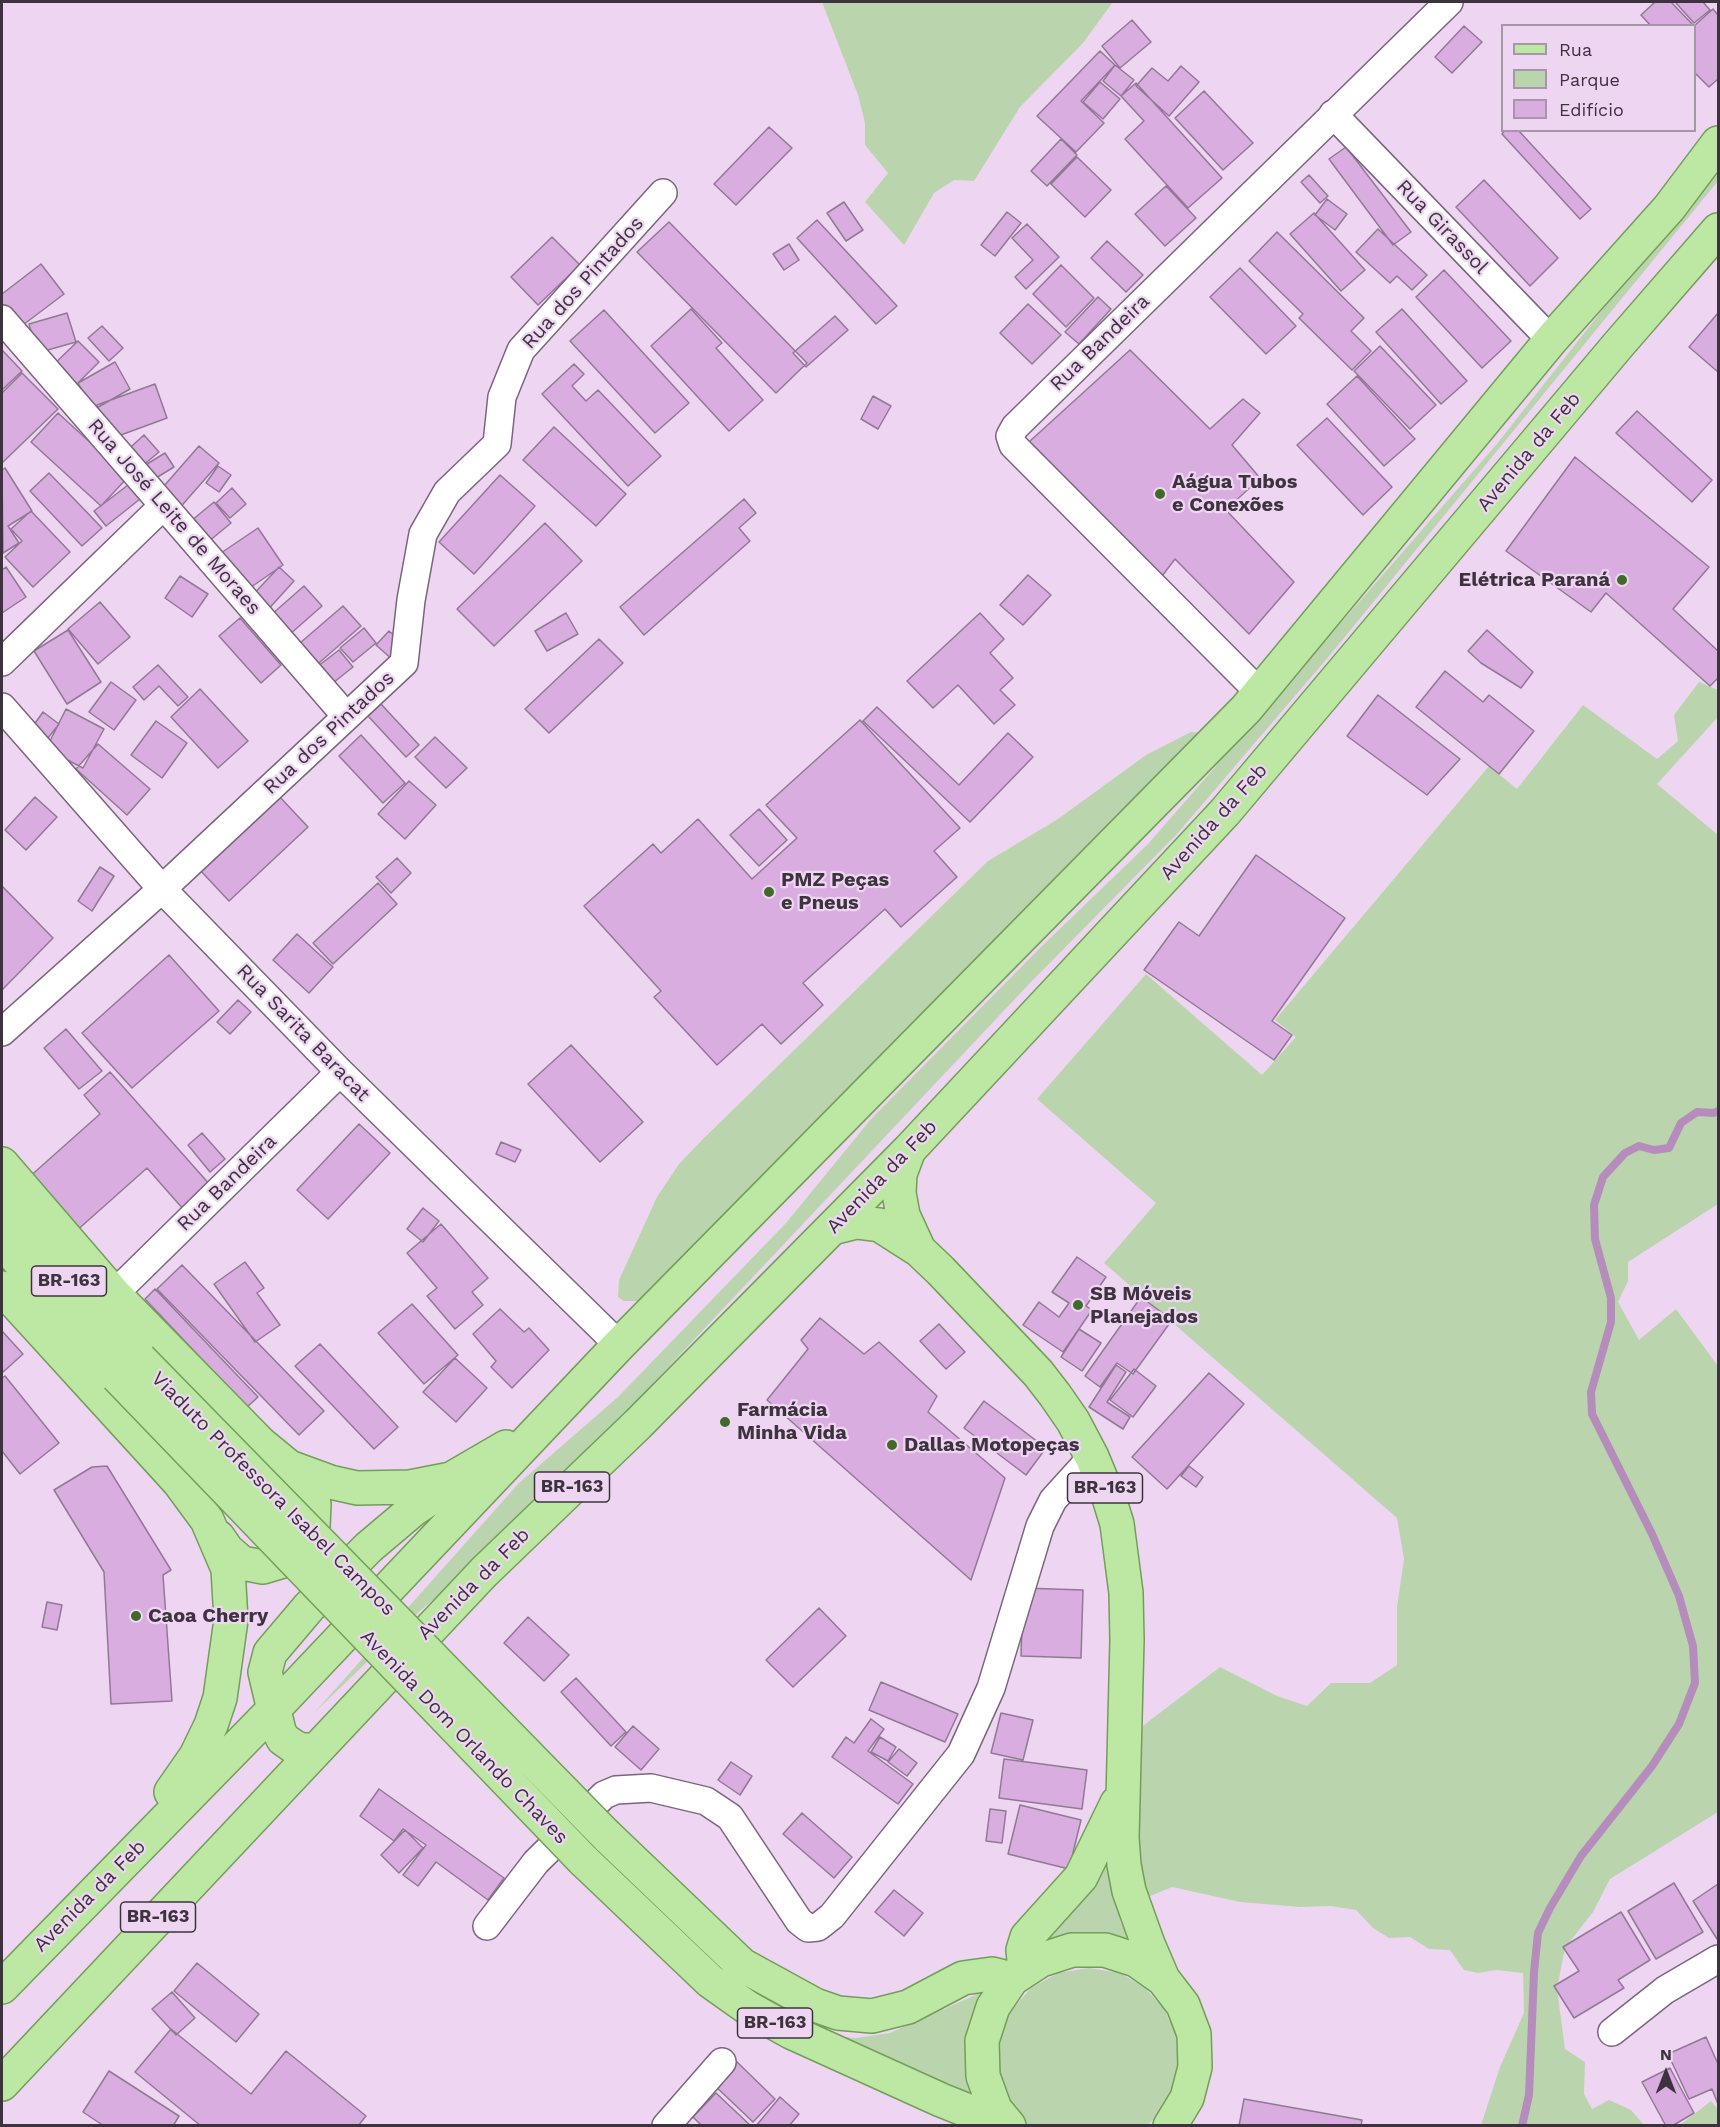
<!DOCTYPE html>
<html>
<head>
<meta charset="utf-8">
<style>
  body { margin:0 }
  #map { position:relative; width:1720px; height:2127px; overflow:hidden; background:#eed6f2; font-family:"Work Sans",sans-serif }
  canvas { display:block }
  .frame { position:absolute; inset:0; border:3px solid #3d333e; pointer-events:none }
  .legend { position:absolute; left:1501px; top:24px; width:195px; height:108px; box-sizing:border-box; background:#eed6f2; border:2px solid #a795aa; margin:0; padding:8px 10px; list-style:none; font-size:18px; color:#3d333e }
  .legend li { display:flex; align-items:center; gap:12px; height:30px }
  .legend b { width:30px; border:2px solid #a795aa }
  .north { position:absolute; left:1636px; top:2043px; width:60px; height:60px; -webkit-text-stroke:4px #eed6f2; paint-order:stroke; rotate:0deg; font-size:16px; font-weight:700; line-height:24px; text-align:center; color:#3d333e }
  .north::after { content:''; display:block; margin:auto; width:21px; height:27px; background:#3d333e; clip-path:polygon(50% 0,100% 100%,50% 72%,0 100%) }
</style>
</head>
<body>
<div id="map">
<canvas width="1720" height="2127"></canvas>
<div class="frame"></div>
<ul class="legend">
<li><b style="height:8px;background:#bce8a4"></b>Rua</li>
<li><b style="height:16px;background:#bad5ad"></b>Parque</li>
<li><b style="height:16px;background:#d9ade0"></b>Edifício</li>
</ul>
<div class="north">N</div>
</div>
<script>
const context = document.querySelector('canvas').getContext('2d');
context.lineJoin = 'round';
function fillPath(path, color) { context.fillStyle = color; context.fill(path, 'evenodd'); }
const shape = rows => new Path2D(rows.map(r => 'M' + r).join(''));
function trace(path, color, width, dash) { context.strokeStyle = color; context.lineWidth = width; context.lineCap = dash ? 'butt' : 'round'; context.setLineDash(dash || []); context.stroke(path); }
function write(font, color, halo, rows, align = 'center') {
  context.font = font + ' "Work Sans",sans-serif'; context.lineWidth = 4.5; context.setLineDash([]); context.textBaseline = 'middle'; context.strokeStyle = halo; context.fillStyle = color; for (const [text, x, y, turn = 0] of rows) {
    context.save(); context.translate(x, y); context.rotate((+turn || 0) * Math.PI / 180); context.textAlign = isNaN(turn) ? turn : align; if (halo) context.strokeText(text, 0, 0); context.fillText(text, 0, 0); context.restore();
  }
}
const green = shape([
  [822,2,1113,2,1083,43,1020,107,974,181,954,180,934,193,904,245,865,202,888,173,865,145,865,123,858,95],
  [1718,163,1718,181,1330,655,1177,834,1030,983,638,1399,466,1572,421,1610,314,1713,519,1483,618,1397,786,1223,872,1118,1041,947,1148,844,1496,445],
  [1699,682,1718,690,1718,717,1657,784,1718,835,1718,1204,1628,1262,1628,1281,1618,1302,1639,1340,1676,1309,1718,1366,1718,1812,1610,1879,1593,1912,1565,1948,1557,1989,1565,2049,1585,2062,1584,2094,1592,2109,1609,2100,1631,2110,1644,2125,1481,2125,1500,2067,1524,2013,1523,1973,1496,1970,1478,1973,1464,1970,1450,1950,1429,1949,1410,1937,1389,1938,1373,1928,1356,1910,1331,1906,1300,1907,1240,1902,1172,1887,1143,1899,1135,1851,1140,1728,1220,1667,1277,1696,1307,1706,1331,1683,1370,1683,1397,1665,1397,1607,1404,1559,1397,1518,1104,1263,1156,1203,1037,1099,1146,974,1262,1075,1296,1037,1275,1020,1489,766,1517,789,1583,705,1657,759,1678,741,1674,715],
  [1191,732,1203,733,640,1301,624,1301,618,1297,619,1280,657,1197,679,1164,703,1139,988,861,1058,819,1146,755],
  [1106,1865,1121,1923,1136,1950,1040,1946],
  [1089,1968,1120,1973,1145,1988,1164,2009,1176,2034,1179,2063,1173,2091,1159,2115,1147,2125,1027,2125,1008,2101,998,2072,998,2041,1010,2012,1031,1988,1058,1973],
  [990,1990,973,2016,966,2037,966,2074,970,2095,832,2036,856,2038,890,2033,980,1993],
  [1711,2101,1718,2109,1718,2125,1680,2125]
]);
const stream = shape([
  [1522,2126,1529,2095,1534,1972,1538,1933,1550,1908,1581,1856,1652,1766,1679,1724,1695,1683,1693,1646,1679,1596,1652,1534,1592,1414,1591,1392,1611,1322,1611,1298,1595,1239,1594,1205,1603,1177,1625,1153,1639,1146,1654,1150,1669,1148,1681,1123,1697,1112,1714,1113,1718,1111]
]);
const building = shape([
  [1655,2,1671,2,1694,26,1651,26,1641,15,1655,2],
  [1675,2,1703,2,1710,10,1694,23,1675,2],
  [1713,9,1718,15,1718,79,1709,87,1694,72,1694,26,1713,9],
  [1132,20,1151,42,1120,68,1102,46,1132,20],
  [1464,26,1482,42,1452,73,1435,57,1464,26],
  [1100,51,1115,65,1081,101,1104,123,1076,152,1037,116,1100,51],
  [1115,65,1134,80,1121,96,1103,81,1115,65],
  [1181,66,1199,82,1169,116,1136,86,1152,68,1168,81,1181,66],
  [1100,82,1120,99,1103,119,1083,102,1100,82],
  [1136,83,1222,178,1188,208,1125,139,1144,121,1121,96,1136,83],
  [1204,91,1253,143,1223,170,1175,118,1204,91],
  [769,127,792,148,736,205,714,184,769,127],
  [1505,130,1518,130,1591,209,1580,219,1502,134,1505,130],
  [1061,139,1077,155,1047,186,1031,171,1061,139],
  [1346,147,1411,232,1393,245,1329,159,1346,147],
  [1077,157,1111,190,1085,217,1051,184,1077,157],
  [1309,175,1328,196,1320,203,1301,182,1309,175],
  [1484,180,1558,258,1530,286,1456,207,1484,180],
  [1166,186,1196,218,1165,246,1135,214,1166,186],
  [1327,199,1347,214,1335,230,1315,215,1327,199],
  [844,202,863,230,846,241,827,213,844,202],
  [1007,212,1021,223,995,256,981,245,1007,212],
  [1314,213,1365,270,1341,291,1290,234,1314,213],
  [817,220,897,306,876,324,797,238,817,220],
  [669,222,807,363,776,393,637,252,669,222],
  [1027,224,1059,257,1026,289,1015,277,1033,260,1012,238,1027,224],
  [1378,229,1427,275,1412,290,1397,276,1390,283,1356,252,1378,229],
  [1277,232,1364,318,1351,331,1371,351,1352,370,1299,318,1303,314,1249,261,1277,232],
  [552,237,580,265,538,305,511,277,552,237],
  [1107,241,1143,275,1126,292,1091,258,1107,241],
  [789,244,799,260,784,270,773,254,789,244],
  [41,264,64,294,15,331,2,315,2,294,41,264],
  [1061,265,1094,298,1066,327,1033,294,1061,265],
  [1240,268,1296,326,1266,354,1210,297,1240,268],
  [1444,270,1511,341,1482,368,1416,297,1444,270],
  [1098,297,1111,309,1079,344,1065,332,1098,297],
  [1028,304,1061,335,1032,364,1000,333,1028,304],
  [691,309,722,343,716,348,763,400,729,431,651,346,691,309],
  [1402,309,1467,381,1441,404,1376,332,1402,309],
  [604,310,689,403,655,433,570,341,604,310],
  [67,313,76,342,37,353,29,324,67,313],
  [1718,313,1718,372,1689,347,1718,313],
  [835,316,848,330,806,367,793,353,835,316],
  [102,326,123,348,109,361,88,338,102,326],
  [78,341,99,362,68,393,47,371,78,341],
  [1380,346,1436,405,1410,429,1354,371,1380,346],
  [2,350,22,371,2,390,2,350],
  [1130,350,1210,429,1243,399,1260,413,1232,445,1260,478,1226,510,1294,582,1249,634,1175,559,1159,580,1029,442,1130,350],
  [115,362,130,389,93,410,78,383,115,362],
  [574,364,584,374,572,386,586,401,598,390,661,456,628,486,542,394,574,364],
  [22,373,58,409,2,463,2,393,22,373],
  [1357,376,1415,439,1384,466,1327,404,1357,376],
  [155,384,167,418,110,439,97,405,155,384],
  [873,396,891,406,878,429,861,419,873,396],
  [1637,411,1712,480,1692,502,1616,433,1637,411],
  [58,413,128,477,101,506,31,442,58,413],
  [1327,418,1392,487,1363,515,1297,445,1327,418],
  [554,427,626,494,596,526,523,460,554,427],
  [144,435,159,452,136,471,122,455,144,435],
  [199,446,219,463,177,511,157,494,199,446],
  [165,453,174,467,156,478,147,464,165,453],
  [1575,457,1709,567,1673,609,1718,651,1718,678,1710,686,1606,593,1591,612,1506,551,1575,457],
  [218,466,231,475,219,492,206,483,218,466],
  [5,468,32,511,8,526,19,543,3,553,2,470,5,468],
  [49,473,102,528,82,546,30,491,49,473],
  [500,475,535,506,474,574,439,542,500,475],
  [128,485,140,499,106,526,94,511,128,485],
  [232,488,246,504,230,518,216,503,232,488],
  [744,499,756,513,739,528,750,541,644,635,620,607,744,499],
  [214,502,231,523,208,542,191,521,214,502],
  [31,511,70,552,33,587,5,557,22,541,11,529,31,511],
  [545,523,582,561,494,646,457,609,545,523],
  [258,528,283,565,244,592,218,555,258,528],
  [6,567,26,597,2,613,2,570,6,567],
  [279,567,294,581,264,614,248,600,279,567],
  [1028,575,1051,595,1023,625,1000,605,1028,575],
  [180,576,208,594,192,617,165,598,180,576],
  [304,586,322,606,289,635,271,615,304,586],
  [100,602,130,637,98,664,68,629,100,602],
  [343,606,361,626,311,670,293,649,343,606],
  [566,613,578,634,547,651,535,631,566,613],
  [980,613,1004,639,990,653,1013,678,1000,690,1015,705,994,724,958,685,933,708,907,681,980,613],
  [240,618,281,665,261,683,219,636,240,618],
  [364,628,376,643,353,662,340,648,364,628],
  [68,630,101,682,67,704,34,651,68,630],
  [1487,630,1533,672,1521,688,1481,663,1468,651,1487,630],
  [389,631,406,646,393,660,376,645,389,631],
  [599,639,623,663,549,733,525,709,599,639],
  [339,650,353,667,328,687,313,670,339,650],
  [158,665,188,697,178,706,159,686,144,700,133,687,158,665],
  [1445,671,1483,702,1489,695,1534,731,1499,774,1416,707,1445,671],
  [111,682,136,700,114,730,89,712,111,682],
  [200,689,248,741,218,768,171,717,200,689],
  [1378,695,1460,759,1427,795,1347,736,1378,695],
  [381,704,419,745,406,757,368,716,381,704],
  [877,707,959,785,1008,733,1033,757,970,822,863,721,877,707],
  [66,709,104,729,83,768,46,749,66,709],
  [43,712,59,724,48,738,33,726,43,712],
  [860,720,960,828,934,851,957,877,901,927,885,909,803,983,823,1005,781,1044,762,1024,717,1065,654,997,661,991,584,906,653,844,661,853,698,819,752,879,797,838,766,805,860,720],
  [156,721,187,743,162,778,131,755,156,721],
  [361,735,405,783,383,803,339,756,361,735],
  [435,737,467,768,446,788,415,757,435,737],
  [98,744,150,789,127,815,76,769,98,744],
  [409,781,436,805,405,839,378,814,409,781],
  [278,795,308,827,229,901,199,869,278,795],
  [35,797,57,817,26,850,5,830,35,797],
  [759,809,787,840,759,866,730,835,759,809],
  [1256,855,1345,918,1272,1021,1292,1035,1274,1060,1144,970,1179,922,1199,936,1256,855],
  [397,858,411,873,391,893,376,877,397,858],
  [100,867,114,876,92,911,78,901,100,867],
  [378,883,397,904,333,964,313,943,378,883],
  [2,886,53,938,2,990,2,886],
  [297,934,333,967,309,993,273,960,297,934],
  [169,955,219,1011,132,1088,82,1033,169,955],
  [238,1000,251,1012,230,1034,217,1022,238,1000],
  [66,1029,102,1071,79,1089,44,1048,66,1029],
  [571,1045,643,1122,600,1162,528,1084,571,1045],
  [110,1072,211,1186,184,1210,147,1168,74,1233,27,1179,100,1114,84,1095,110,1072],
  [359,1124,390,1153,328,1219,297,1190,359,1124],
  [202,1133,225,1159,210,1172,188,1145,202,1133],
  [501,1142,521,1150,515,1162,496,1154,501,1142],
  [423,1208,439,1221,423,1242,407,1229,423,1208],
  [441,1224,488,1278,472,1292,483,1305,455,1329,427,1296,437,1288,407,1253,441,1224],
  [1077,1257,1106,1277,1086,1306,1092,1310,1063,1352,1023,1325,1039,1302,1059,1317,1069,1303,1052,1292,1077,1257],
  [245,1262,264,1288,257,1293,280,1325,255,1342,214,1284,245,1262],
  [182,1265,324,1411,299,1435,157,1289,182,1265],
  [155,1289,258,1397,247,1407,145,1299,155,1289],
  [1141,1297,1172,1320,1133,1374,1117,1363,1100,1387,1085,1376,1141,1297],
  [412,1304,458,1355,424,1384,378,1333,412,1304],
  [500,1309,524,1332,529,1328,549,1350,512,1388,491,1367,496,1361,473,1334,500,1309],
  [820,1318,864,1354,879,1342,937,1396,928,1412,1005,1478,971,1580,767,1400,808,1349,801,1340,820,1318],
  [939,1324,965,1352,946,1369,920,1341,939,1324],
  [1079,1329,1101,1343,1082,1371,1061,1357,1079,1329],
  [2,1331,23,1354,2,1373,2,1331],
  [320,1344,398,1427,374,1449,295,1366,320,1344],
  [455,1358,487,1388,456,1422,423,1392,455,1358],
  [1116,1365,1126,1372,1107,1402,1130,1417,1123,1429,1089,1407,1116,1365],
  [1134,1369,1156,1386,1133,1417,1110,1400,1134,1369],
  [1209,1373,1244,1404,1167,1489,1132,1457,1209,1373],
  [5,1376,59,1443,20,1474,2,1451,2,1378,5,1376],
  [984,1401,1046,1448,1026,1475,964,1428,984,1401],
  [107,1466,171,1570,163,1575,172,1701,111,1704,104,1572,54,1490,92,1467,107,1466],
  [1189,1466,1203,1477,1196,1487,1181,1476,1189,1466],
  [1023,1588,1083,1590,1081,1658,1021,1656,1023,1588],
  [47,1602,62,1605,57,1630,42,1627,47,1602],
  [819,1608,846,1636,793,1687,766,1660,819,1608],
  [528,1617,569,1655,544,1681,504,1643,528,1617],
  [576,1678,626,1732,611,1746,561,1692,576,1678],
  [881,1682,958,1714,945,1742,869,1710,881,1682],
  [1001,1713,1033,1720,1023,1760,991,1753,1001,1713],
  [871,1719,884,1729,868,1751,913,1784,898,1804,832,1757,846,1737,854,1743,871,1719],
  [633,1726,659,1749,641,1770,615,1747,633,1726],
  [880,1737,896,1747,888,1761,871,1752,880,1737],
  [899,1749,917,1763,907,1776,888,1762,899,1749],
  [1004,1759,1087,1770,1082,1809,999,1798,1004,1759],
  [731,1762,752,1776,740,1795,718,1780,731,1762],
  [379,1789,504,1878,488,1900,436,1862,418,1886,403,1875,426,1845,403,1829,394,1841,360,1816,379,1789],
  [1020,1805,1081,1820,1069,1869,1008,1854,1020,1805],
  [990,1809,1006,1811,1002,1843,986,1841,990,1809],
  [802,1813,852,1857,834,1878,783,1834,802,1813],
  [405,1830,423,1848,399,1873,381,1855,405,1830],
  [1674,1883,1703,1932,1656,1959,1628,1911,1674,1883],
  [1718,1884,1718,1938,1717,1939,1693,1901,1718,1884],
  [894,1890,923,1913,904,1936,875,1912,894,1890],
  [1621,1912,1650,1960,1618,1980,1624,1988,1574,2018,1554,1986,1579,1971,1563,1947,1621,1912],
  [197,1963,259,2014,236,2042,174,1991,197,1963],
  [172,1992,195,2018,176,2035,152,2009,172,1992],
  [171,2029,251,2094,286,2051,366,2116,358,2126,201,2126,135,2072,171,2029],
  [1706,2037,1718,2064,1718,2104,1712,2089,1689,2099,1668,2054,1706,2037],
  [735,2060,775,2099,753,2122,712,2083,735,2060],
  [1670,2068,1694,2113,1672,2126,1666,2126,1642,2082,1670,2068],
  [109,2071,179,2116,173,2126,104,2126,83,2112,109,2071],
  [716,2093,751,2126,702,2126,693,2117,716,2093],
  [780,2097,799,2114,789,2126,756,2126,780,2097],
  [1244,2099,1362,2120,1361,2126,1239,2126,1244,2099]
]);
const minor = shape([
  [1333,114,1551,340],
  [2,319,346,716],
  [2,662,163,506],
  [1260,693,1013,445,1010,436,1015,427,1449,2],
  [2,707,162,889,340,1072,619,1345],
  [2,1032,162,889,404,663,411,600,423,534,447,492,497,444,502,397,521,350,663,193],
  [114,1294,340,1072],
  [487,1926,536,1862,604,1795,616,1790,651,1788,706,1801,730,1817,799,1921,808,1928,818,1927,832,1916,961,1754,991,1688,1040,1526,1053,1500,1092,1457],
  [1612,2032,1665,1990,1718,1959],
  [666,2126,722,2062]
]);
const major = shape([
  [909,1150,900,1174,899,1193,903,1215,919,1250],
  [2,1164,114,1294,261,1444,289,1467,330,1482,357,1488,410,1487,451,1479,506,1447],
  [2,1198,97,1316,140,1359],
  [832,1228,856,1222,880,1225,919,1250,941,1271,1038,1373,1055,1395,1073,1421,1092,1457,1109,1498,1117,1524,1126,1593,1127,1640,1122,1838,1124,1865,1129,1891,1148,1944,1163,1979,1183,2005,1194,2034,1195,2067,1187,2098,1170,2126],
  [2,1241,117,1376],
  [2,1288,179,1482,207,1520,228,1569,231,1620,220,1698,211,1725,196,1756,171,1792],
  [218,1537,227,1550,242,1563,263,1567,290,1559,303,1547,313,1527,314,1504,305,1487,289,1467],
  [314,1750,301,1750,293,1746,283,1739,279,1731,265,1672,270,1653,309,1607,369,1547,414,1509,451,1484],
  [606,1835,742,1965,815,2005,838,2013,872,2016,908,2007,963,1978,992,1974,1012,1979],
  [583,1860,710,1981,748,2008,791,2032,941,2100,1006,2126],
  [1025,1970,1023,1950,1027,1937,1081,1877,1117,1803],
  [2,1987,274,1709,619,1345,1246,709,1551,340,1669,208,1718,143],
  [2,2084,484,1572,638,1424,909,1150,1225,812,1619,344,1718,230],
  [1009,2126,995,2109,983,2076,982,2041,993,2007,1012,1979,1041,1960,1072,1950,1105,1950,1136,1960,1163,1979]
]);
const majorBridge = shape([
  [140,1359,606,1835],
  [117,1376,583,1860]
]);
const markers = [
  [1160,494,6,"#406a27"],
  [1622,580,6,"#406a27"],
  [769,892,6,"#406a27"],
  [1078,1305,6,"#406a27"],
  [725,1422,6,"#406a27"],
  [892,1445,6,"#406a27"],
  [136,1616,6,"#406a27"]
];
const shields = [
  [69,1281,75],
  [572,1487,75],
  [1105,1488,75],
  [158,1917,75],
  [775,2023,75]
];
const shieldNames = [
  ["BR-163",69,1281],
  ["BR-163",572,1487],
  ["BR-163",1105,1488],
  ["BR-163",158,1917],
  ["BR-163",775,2023]
];
const streetNames = [
  ["Rua Girassol",1442,227,46],
  ["Rua dos Pintados",583,283,-48],
  ["Rua Bandeira",1100,343,-44],
  ["Avenida da Feb",1529,452,-50],
  ["Rua José Leite de Moraes",174,517,49],
  ["Rua dos Pintados",329,733,-43],
  ["Avenida da Feb",1214,822,-48],
  ["Rua Sarita Baracat",303,1033,46],
  ["Avenida da Feb",882,1177,-46],
  ["Rua Bandeira",227,1183,-44],
  ["Viaduto Professora Isabel Campos",273,1494,45],
  ["Avenida da Feb",474,1584,-45],
  ["Avenida Dom Orlando Chaves",464,1737,46],
  ["Avenida da Feb",90,1896,-45]
];
const poiNames = [
  ["Aágua Tubos",1172,482],
  ["e Conexões",1172,505],
  ["Elétrica Paraná",1610,580,"right"],
  ["PMZ Peças",781,880],
  ["e Pneus",781,903],
  ["SB Móveis",1090,1294],
  ["Planejados",1090,1317],
  ["Farmácia",737,1410],
  ["Minha Vida",737,1433],
  ["Dallas Motopeças",904,1445],
  ["Caoa Cherry",148,1616]
];
fillPath(green, '#bad5ad');
trace(stream, '#b68cbd', 8);
fillPath(building, '#d9ade0');
trace(building, '#907a93', 1.5);
trace(minor, '#7a657d', 30);
trace(major, '#739e59', 36);
trace(minor, '#fff', 27);
trace(major, '#bce8a4', 33);
trace(majorBridge, '#739e59', 36, []);
trace(majorBridge, '#bce8a4', 33);
for (const [x, y, r, color] of markers) { const dot = new Path2D(); dot.arc(x, y, r, 0, 2 * Math.PI); context.fillStyle = color; context.fill(dot); trace(dot, '#eed6f2', 2); }
for (const [x, y, w] of shields) { const box = new Path2D(); box.roundRect(x - w / 2, y - 15, w, 30, 4.5); context.fillStyle = '#eed6f2'; context.fill(box); trace(box, '#3d333e', 1.5); }
write('bold 18px', '#3d333e', null, shieldNames);
write('20px', '#3d333e', '#eed6f2', streetNames);
write('bold 20px', '#3d333e', '#eed6f2', poiNames, 'left');
</script>
</body>
</html>
